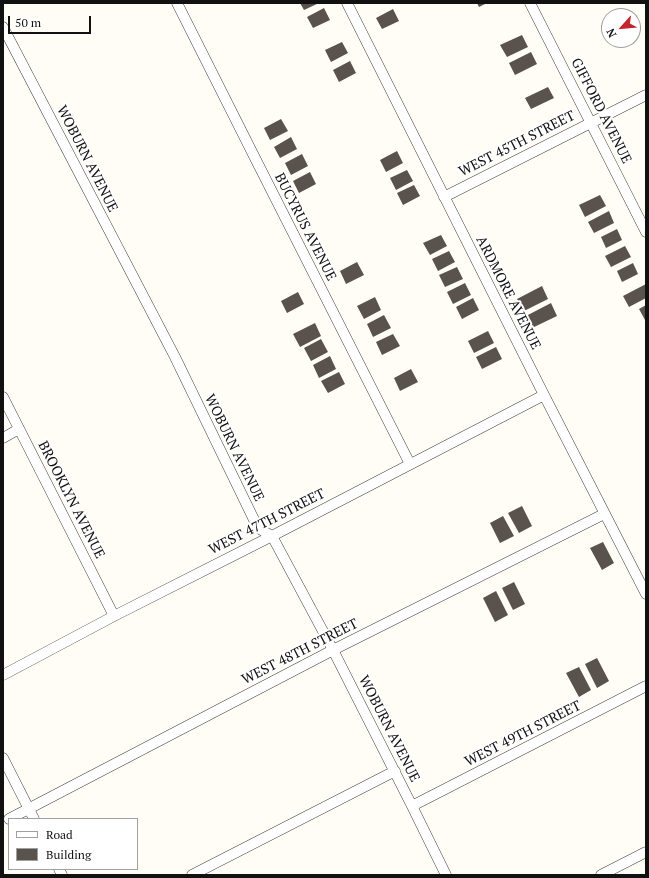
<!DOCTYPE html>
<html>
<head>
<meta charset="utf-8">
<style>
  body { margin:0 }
  #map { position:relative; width:649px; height:878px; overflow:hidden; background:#fffdf5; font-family:"PT Serif",serif }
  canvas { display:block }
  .frame { position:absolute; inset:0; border:4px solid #111; pointer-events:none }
  .legend { position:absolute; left:8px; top:818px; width:130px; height:52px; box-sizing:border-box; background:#fff; border:1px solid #a0a0a0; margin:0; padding:5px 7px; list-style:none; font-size:12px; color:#111 }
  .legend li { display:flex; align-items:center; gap:8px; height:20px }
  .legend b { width:20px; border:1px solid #a0a0a0 }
  .north { position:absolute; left:601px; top:8px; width:40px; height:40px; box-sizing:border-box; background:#fff; border:1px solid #a0a0a0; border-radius:50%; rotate:243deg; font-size:11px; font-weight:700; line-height:16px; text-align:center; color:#111 }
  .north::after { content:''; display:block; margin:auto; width:14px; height:18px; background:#c4262e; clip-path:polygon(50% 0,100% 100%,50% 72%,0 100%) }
  .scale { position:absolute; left:8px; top:16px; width:83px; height:18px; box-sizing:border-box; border:2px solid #111; border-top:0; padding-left:5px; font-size:12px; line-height:14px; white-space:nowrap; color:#111; -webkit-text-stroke:3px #fff; paint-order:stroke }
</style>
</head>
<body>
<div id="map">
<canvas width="649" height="878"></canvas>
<div class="frame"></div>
<ul class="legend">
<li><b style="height:5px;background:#fff"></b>Road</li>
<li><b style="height:11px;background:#5a524d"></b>Building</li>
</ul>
<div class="north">N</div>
<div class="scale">50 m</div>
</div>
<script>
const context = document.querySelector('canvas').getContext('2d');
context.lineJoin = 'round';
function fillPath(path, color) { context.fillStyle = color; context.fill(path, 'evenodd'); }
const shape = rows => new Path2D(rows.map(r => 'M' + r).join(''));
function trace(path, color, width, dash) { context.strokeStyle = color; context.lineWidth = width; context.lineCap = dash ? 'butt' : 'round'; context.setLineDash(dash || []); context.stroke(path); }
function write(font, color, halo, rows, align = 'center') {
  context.font = font + ' "PT Serif",serif'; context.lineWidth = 4; context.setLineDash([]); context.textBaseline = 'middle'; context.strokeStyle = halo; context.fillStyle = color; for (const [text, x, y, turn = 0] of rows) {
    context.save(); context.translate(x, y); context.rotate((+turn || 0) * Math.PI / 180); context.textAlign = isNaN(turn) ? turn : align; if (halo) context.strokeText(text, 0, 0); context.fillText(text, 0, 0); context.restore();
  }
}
const building = shape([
  [300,3,319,3,304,10],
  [477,3,487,3,479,7],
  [324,8,330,20,313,28,307,17],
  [393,9,399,21,382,29,376,18],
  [522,35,528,47,507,57,500,45],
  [342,42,348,53,331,62,325,50],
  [531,52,537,64,515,75,509,63],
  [350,61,356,73,339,82,333,70],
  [548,87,554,98,531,109,525,98],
  [281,119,288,131,270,140,264,128],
  [291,137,297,149,280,158,274,147],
  [397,151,403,163,386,172,380,160],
  [302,154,308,166,291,175,285,163],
  [407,170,413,181,396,190,390,178],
  [310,172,316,184,299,193,293,181],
  [414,185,420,196,403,205,397,193],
  [600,195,606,206,585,217,579,205],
  [609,211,614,223,594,233,588,222],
  [617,229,622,240,606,248,601,237],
  [441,235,447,246,430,255,423,243],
  [625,246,631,257,611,267,605,256],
  [449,251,455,262,438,271,432,259],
  [357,262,364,275,346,284,340,271],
  [633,263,638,274,622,282,617,271],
  [457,267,463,279,445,287,439,275],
  [465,283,471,295,453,304,447,292],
  [646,284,646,298,629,307,623,296],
  [542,286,548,299,524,311,517,299],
  [298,292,304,304,287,313,281,301],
  [375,297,381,310,364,319,357,306],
  [473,298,479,310,462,319,456,307],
  [551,303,557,316,532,328,526,316],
  [646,305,646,319,645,320,639,309],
  [384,315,391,328,373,337,367,324],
  [315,323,321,336,300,347,293,334],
  [488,331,494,343,474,353,468,341],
  [393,334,400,346,382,355,376,342],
  [321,339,328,352,311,361,304,348],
  [496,347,502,359,482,369,476,357],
  [330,356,336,369,319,378,313,365],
  [411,369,418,382,400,391,394,378],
  [339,372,345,384,328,393,321,381],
  [522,506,532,526,519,533,508,513],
  [503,516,514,536,500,543,490,523],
  [603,542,614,563,602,570,590,548],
  [514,582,525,604,513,610,502,588],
  [496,591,508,615,495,622,483,598],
  [597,658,609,681,597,688,585,664],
  [579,667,591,690,579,697,566,673]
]);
const minor = shape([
  [177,3,255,158,410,464],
  [347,3,544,395,646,594],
  [530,3,646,232],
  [3,27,175,357,258,528,272,536,333,650,412,806,446,875],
  [444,197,646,95],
  [3,397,114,616],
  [3,438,19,429],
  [3,675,114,616,272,536,544,395],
  [3,758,34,819],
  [412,806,646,686],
  [9,819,333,650,604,514],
  [59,869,62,875],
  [192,875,395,771],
  [601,875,646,852]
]);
const streetNames = [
  ["GIFFORD AVENUE",601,111,63],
  ["WEST 45TH STREET",517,144,-27],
  ["WOBURN AVENUE",87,159,63],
  ["BUCYRUS AVENUE",305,227,63],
  ["ARDMORE AVENUE",508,293,63],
  ["WOBURN AVENUE",234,448,64],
  ["BROOKLYN AVENUE",71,500,63],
  ["WEST 47TH STREET",267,522,-27],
  ["WEST 48TH STREET",300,652,-27],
  ["WOBURN AVENUE",389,729,63],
  ["WEST 49TH STREET",523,734,-27]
];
fillPath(building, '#5a524d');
trace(minor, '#444', 11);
trace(minor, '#fff', 10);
write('14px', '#111', '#fff', streetNames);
</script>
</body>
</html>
